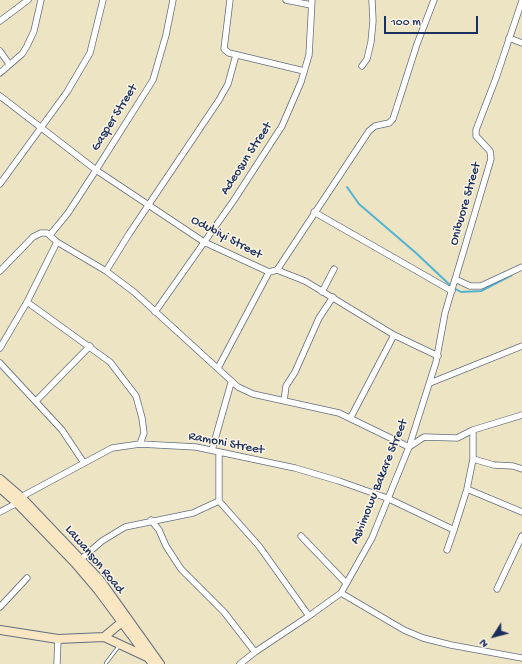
<!DOCTYPE html>
<html>
<head>
<meta charset="utf-8">
<style>
  body { margin:0 }
  #map { position:relative; width:522px; height:664px; overflow:hidden; background:#ece4c2; font-family:"Gochi Hand",sans-serif }
  canvas { display:block }
  .north { position:absolute; left:474px; top:616px; width:40px; height:40px; -webkit-text-stroke:3px #fcf5e5; paint-order:stroke; rotate:234deg; font-size:11px; font-weight:700; line-height:16px; text-align:center; color:#1b2f5e }
  .north::after { content:''; display:block; margin:auto; width:14px; height:18px; background:#1b2f5e; clip-path:polygon(50% 0,100% 100%,50% 72%,0 100%) }
  .scale { position:absolute; left:384px; top:16px; width:94px; height:18px; box-sizing:border-box; border:2px solid #1b2f5e; border-top:0; padding-left:5px; font-size:12px; line-height:14px; white-space:nowrap; color:#1b2f5e; -webkit-text-stroke:3px #fcf5e5; paint-order:stroke }
</style>
</head>
<body>
<div id="map">
<canvas width="522" height="664"></canvas>
<div class="north">N</div>
<div class="scale">100 m</div>
</div>
<script>
const context = document.querySelector('canvas').getContext('2d');
context.lineJoin = 'round';
const shape = rows => new Path2D(rows.map(r => 'M' + r).join(''));
function trace(path, color, width, dash) { context.strokeStyle = color; context.lineWidth = width; context.lineCap = dash ? 'butt' : 'round'; context.setLineDash(dash || []); context.stroke(path); }
function write(font, color, halo, rows, align = 'center') {
  context.font = font + ' "Gochi Hand",sans-serif'; context.lineWidth = 3; context.setLineDash([]); context.textBaseline = 'middle'; context.strokeStyle = halo; context.fillStyle = color; for (const [text, x, y, turn = 0] of rows) {
    context.save(); context.translate(x, y); context.rotate((+turn || 0) * Math.PI / 180); context.textAlign = isNaN(turn) ? turn : align; if (halo) context.strokeText(text, 0, 0); context.fillText(text, 0, 0); context.restore();
  }
}
const stream = shape([
  [347,187,359,204,416,253,452,287,461,292,481,291,512,275]
]);
const lane = shape([
  [106,663,119,646]
]);
const street = shape([
  [230,0,224,49,229,53,304,71],
  [286,0,311,5],
  [0,21,28,0],
  [509,38,522,43],
  [0,51,9,64],
  [362,66,367,59,371,42,373,21,372,0],
  [0,73,22,54,27,46,34,31,41,0],
  [0,96,96,170,204,242,269,272,277,270,305,281,394,335,438,356],
  [0,184,67,92,90,53,103,0],
  [314,212,452,291],
  [50,235,68,213,96,170,153,80,166,35,173,0],
  [277,270,369,131,375,126,389,123,393,119,417,44,434,0],
  [0,271,33,237,41,233,47,233,57,242,106,271,134,292,238,387,253,394,339,413,409,447,424,437,457,438,473,430,522,415],
  [106,271,129,234,219,100,228,84,236,55],
  [454,283,491,159,490,151,476,136,476,130,496,78,522,1],
  [322,292,334,269],
  [27,302,110,362,136,396,142,418,144,433,140,444],
  [155,312,234,200,282,126,301,82,309,55,312,0],
  [0,348,27,302,57,242],
  [0,363,62,430,84,463],
  [218,368,269,272],
  [430,383,522,346],
  [36,401,90,346],
  [284,401,286,386,295,372,319,318,333,297],
  [351,417,394,335],
  [473,430,473,459,494,465,513,466,522,469],
  [212,450,231,383],
  [467,489,522,512],
  [21,497,112,448,140,444,196,447,295,468,339,481,387,498,454,530,467,489,473,459],
  [219,501,259,546,309,616],
  [0,512,17,503],
  [151,520,159,530,166,546,181,569,224,612,255,652],
  [301,536,346,583],
  [447,550,454,530],
  [80,560,102,541,125,527,193,513,219,501,219,453],
  [497,589,522,536],
  [341,593,404,630,423,638,451,645,522,658],
  [0,607,27,578],
  [57,664,58,639],
  [240,664,255,652,309,616,341,593,372,538,409,447,436,362,445,313,455,279,470,286,481,286,522,267]
]);
const secondary = shape([
  [0,479,21,497,100,580,160,664],
  [0,488,17,503,75,563,98,590,153,664],
  [0,630,58,639,104,637,122,622],
  [104,637,149,658]
]);
const streetNames = [
  ["Gasper Street",115,118,-58],
  ["Adeosun Street",247,159,-57],
  ["Onibuore Street",466,204,-74],
  ["Odubiyi Street",226,238,28],
  ["Ramoni Street",226,444,11],
  ["Ashimowu Bakare Street",380,482,-68],
  ["Lawanson Road",94,560,50]
];
trace(stream, '#53b3d2', 2);
trace(lane, '#646e81', 4);
trace(street, '#646e81', 7);
trace(secondary, '#646e81', 10);
trace(lane, '#fff', 2.5);
trace(street, '#fff', 5.5);
trace(secondary, '#f9e7c3', 8);
write('13px', '#1b2f5e', '#fcf5e5', streetNames);
</script>
</body>
</html>
